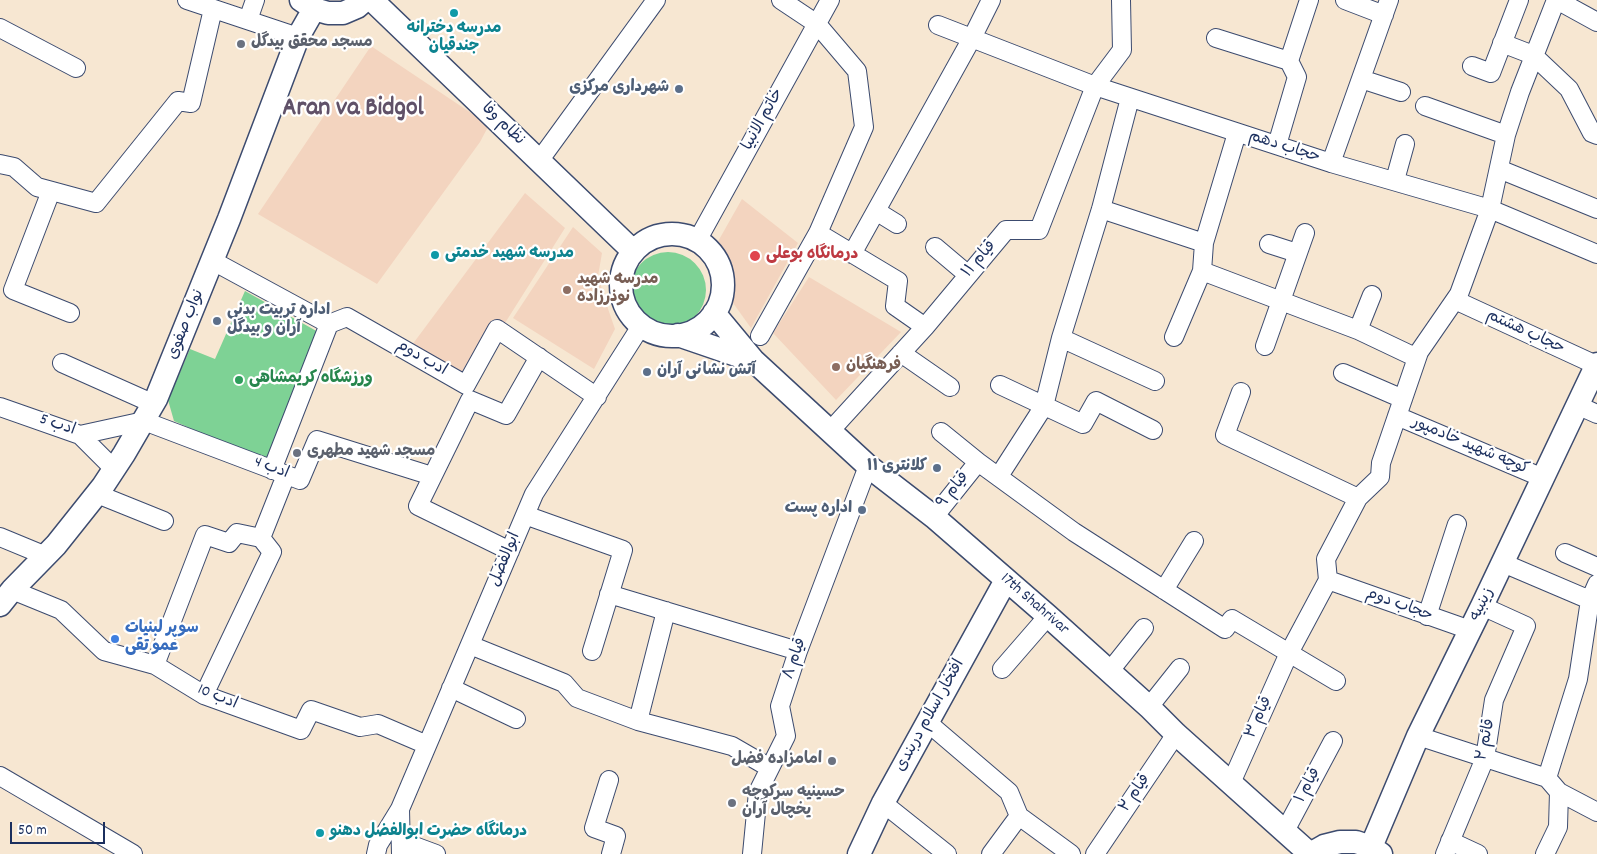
<!DOCTYPE html>
<html>
<head>
<meta charset="utf-8">
<style>
  body { margin:0 }
  #map { position:relative; width:1597px; height:854px; overflow:hidden; background:#f7e7d2; font-family:Dekko,sans-serif }
  canvas { display:block }
  .scale { position:absolute; left:10px; top:822px; width:95px; height:22px; box-sizing:border-box; border:2px solid #1b2f5e; border-top:0; padding-left:6px; font-size:15px; line-height:18px; white-space:nowrap; color:#1b2f5e; -webkit-text-stroke:4px #fff; paint-order:stroke }
</style>
</head>
<body>
<div id="map">
<canvas width="1597" height="854"></canvas>
<div class="scale">50 m</div>
</div>
<script>
const context = document.querySelector('canvas').getContext('2d');
context.lineJoin = 'round';
function fillPath(path, color) { context.fillStyle = color; context.fill(path, 'evenodd'); }
const shape = rows => new Path2D(rows.map(r => 'M' + r).join(''));
function trace(path, color, width, dash) { context.strokeStyle = color; context.lineWidth = width; context.lineCap = dash ? 'butt' : 'round'; context.setLineDash(dash || []); context.stroke(path); }
function write(font, color, halo, rows, align = 'center') {
  context.font = font + ' Dekko,"Playpen Sans Arabic",sans-serif'; context.lineWidth = 4.5; context.setLineDash([]); context.textBaseline = 'middle'; context.strokeStyle = halo; context.fillStyle = color; for (const [text, x, y, turn = 0] of rows) {
    context.save(); context.translate(x, y); context.rotate((+turn || 0) * Math.PI / 180); context.textAlign = isNaN(turn) ? turn : align; if (halo) context.strokeText(text, 0, 0); context.fillText(text, 0, 0); context.restore();
  }
}
const built = shape([
  [371,46,489,125,480,142,377,284,258,214],
  [525,193,565,228,505,323,492,320,462,373,412,345],
  [742,199,798,243,751,328,728,296,723,266,716,245],
  [573,227,602,253,598,276,606,303,615,329,594,369,513,318],
  [809,277,901,332,836,400,773,333]
]);
const green = shape([
  '630 290a38 38 0 1 1 76 0a38 38 0 1 1-76 0Z',
  [245,291,320,333,271,460,203,434,174,421,168,400,190,349,215,359]
]);
const minor = shape([
  [187,0,298,37],
  [1345,0,1384,15],
  [1557,0,1597,22],
  [248,20,255,0],
  [938,25,1095,86,1331,163,1490,209,1597,254],
  [0,28,76,68],
  [1216,38,1289,61,1309,0],
  [1502,43,1533,55,1569,89,1592,133,1597,135],
  [1472,66,1491,73,1519,0],
  [1361,79,1401,92],
  [1425,106,1506,135],
  [1277,145,1297,77,1289,61],
  [539,161,656,0],
  [1331,163,1389,0],
  [0,164,14,167,37,187,96,203,178,101,191,103,213,9],
  [1499,169,1597,209],
  [1395,180,1405,144],
  [51,191,13,290,70,313],
  [1101,209,1204,243],
  [876,211,897,224],
  [818,233,898,281,895,306,925,327],
  [697,241,830,0],
  [1269,244,1297,253],
  [935,247,967,274],
  [852,254,972,38,991,0],
  [213,261,329,324,347,317,466,385,497,329,597,397],
  [1202,271,1363,332],
  [1372,295,1358,330,1417,358],
  [1455,300,1596,365],
  [760,336,818,233,864,127,857,71,817,24,781,0],
  [1174,337,1202,271,1204,243,1237,133],
  [1061,338,1155,381],
  [1265,346,1305,233],
  [901,353,950,387],
  [62,363,154,404],
  [1343,373,1403,399],
  [1000,385,1083,424,1096,401,1153,430],
  [1241,392,1225,435,1358,498],
  [1577,405,1597,414],
  [0,407,80,435,144,421,300,480,317,440,432,476],
  [1397,416,1543,478],
  [830,431,925,327,1006,230,1039,230,1095,86,1122,50,1121,0],
  [941,432,978,462],
  [80,435,114,469],
  [272,470,329,324],
  [999,476,1044,406,1061,338,1101,209,1130,98],
  [97,494,164,521],
  [525,515,623,550,592,651],
  [934,517,978,462,1074,532,1225,629,1232,619,1336,681],
  [0,537,46,556],
  [510,551,418,506,470,400,506,415,539,357],
  [1565,553,1597,567],
  [1503,563,1597,603],
  [1328,580,1470,630],
  [12,590,61,610,104,651,155,665,204,695,301,730,311,710,360,727,378,724,427,745],
  [1164,590,1194,541],
  [609,594,798,651],
  [1427,616,1457,524],
  [470,645,564,683,577,698,638,721,732,746,770,768],
  [155,665,205,535,229,543,237,533,261,538],
  [1002,669,1048,616],
  [1109,672,1144,628],
  [451,688,516,719],
  [204,695,272,552,261,538,286,475],
  [1149,707,1180,668],
  [638,721,666,611],
  [927,722,1009,792,1019,816,1071,854],
  [1418,736,1547,778,1559,792,1597,812],
  [0,776,133,854],
  [1547,778,1578,679,1590,600,1597,584],
  [609,780,594,828,616,836,611,854],
  [1231,783,1289,653,1328,580,1326,559,1358,498,1380,477,1381,463,1419,352,1459,294,1490,209,1506,135,1520,92,1556,0],
  [883,803,947,854],
  [400,809,401,854],
  [1285,831,1333,741],
  [401,841,436,854],
  [1450,841,1478,854],
  [376,854,378,845,400,809,534,494,641,326],
  [752,854,758,792,786,736,780,706,798,651,868,466],
  [991,854,1019,816],
  [1095,854,1176,734],
  [1445,854,1485,758,1494,700,1526,626,1482,606],
  [1545,854,1558,827,1559,792]
]);
const major = shape([
  [301,0,314,9,328,13,343,13,357,7,365,0],
  [372,0,633,251],
  '621 285a51 51 0 1 1 102 0a51 51 0 1 1-102 0Z',
  [714,313,753,360],
  [678,335,754,361,868,466,934,517,1048,616,1149,707,1176,734,1310,854],
  [0,605,12,590,56,545,103,486,124,454,156,399,229,219,298,37,314,9],
  [1371,847,1418,736,1482,606,1597,364],
  [859,854,883,803,1006,580],
  [1310,854,1324,846,1340,842,1356,842,1371,847,1381,854]
]);
const markers = [
  [454,13,5,"#0f9aa8"],
  [241,44,5,"#6b7280"],
  [679,89,5,"#5c6f8a"],
  [435,255,5,"#0f9aa8"],
  [755,256,6,"#e0444e"],
  [567,290,5,"#8d6e63"],
  [217,321,5,"#5c6f8a"],
  [836,367,5,"#8d6e63"],
  [647,372,5,"#5c6f8a"],
  [239,380,5,"#2e9e5b"],
  [297,453,5,"#6b7280"],
  [937,468,5,"#5c6f8a"],
  [862,510,5,"#5c6f8a"],
  [115,639,5,"#3f7fe0"],
  [832,761,5,"#6b7280"],
  [732,803,5,"#6b7280"],
  [320,833,5,"#0f9aa8"]
];
const cultureNames = [
  ["مدرسه دخترانه",454,30,"center"],
  ["جندقیان",454,48,"center"],
  ["مدرسه شهید خدمتی",445,255],
  ["درمانگاه حضرت ابوالفضل دهنو",330,833]
];
const worshipNames = [
  ["مسجد محقق بیدگل",251,44],
  ["مسجد شهید مطهری",307,453],
  ["امامزاده فضل",822,761,"right"],
  ["حسینیه سرکوچه",742,794],
  ["یخچال آران",742,812]
];
const serviceNames = [
  ["شهرداری مرکزی",669,89],
  ["اداره تربیت بدنی",227,312,"left"],
  ["آران و بیدگل",227,330,"left"],
  ["آتش نشانی آران",657,372,"left"],
  ["کلانتری ۱۱",927,468],
  ["اداره پست",852,510]
];
const streetNames = [
  ["خاتم الانبیا",764,120,-61],
  ["نظام وفا",502,125,44],
  ["حجاب دهم",1284,148,18],
  ["قیام ۱۱",980,260,-49],
  ["نواب صفوی",187,325,-68],
  ["حجاب هشتم",1525,333,25],
  ["ادب دوم",421,359,30],
  ["ادب 5",57,426,19],
  ["کوچه شهید خادمپور",1470,447,23],
  ["ادب 4",271,469,21],
  ["قیام ۹",954,491,-52],
  ["ابوالفضل",506,560,-67],
  ["17th Shahrivar",1034,605,41],
  ["زینبیه",1483,605,-64],
  ["حجاب دوم",1399,606,20],
  ["قیام ۸",796,659,-71],
  ["ادب 10",217,698,23],
  ["افتخار اسلام دربندی",931,716,-61],
  ["قیام ۳",1260,718,-66],
  ["قائم ۲",1487,740,-78],
  ["قیام ۱",1309,786,-62],
  ["قیام ۲",1136,794,-56]
];
const healthNames = [
  ["درمانگاه بوعلی",766,256]
];
const educationNames = [
  ["مدرسه شهید",577,281],
  ["نوذرزاده",577,299],
  ["فرهنگیان",846,367]
];
const leisureNames = [
  ["ورزشگاه کریمشاهی",249,380]
];
const shopNames = [
  ["سوپر لبنیات",125,630],
  ["عمو تقی",125,648]
];
const townNames = [
  ["Aran va Bidgol",353,110]
];
fillPath(built, '#f3d4bf');
fillPath(green, '#7ed295');
trace(minor, '#3c4b6f', 20);
trace(major, '#3c4b6f', 25);
trace(minor, '#fff', 18);
trace(major, '#fff', 22);
for (const [x, y, r, color] of markers) { const dot = new Path2D(); dot.arc(x, y, r, 0, 2 * Math.PI); context.fillStyle = color; context.fill(dot); trace(dot, '#fff', 2); }
write('bold 16px', '#0d838f', '#fff', cultureNames, 'left');
write('bold 16px', '#5b616d', '#fff', worshipNames, 'left');
write('bold 16px', '#4e5e75', '#fff', serviceNames, 'right');
write('16px', '#1b2f5e', '#fff', streetNames);
write('bold 16px', '#be3a42', '#fff', healthNames, 'left');
write('bold 16px', '#785e54', '#fff', educationNames, 'left');
write('bold 16px', '#27864d', '#fff', leisureNames, 'left');
write('bold 16px', '#366cbe', '#fff', shopNames, 'left');
write('bold 26px', '#605168', '#fff', townNames);
</script>
</body>
</html>
